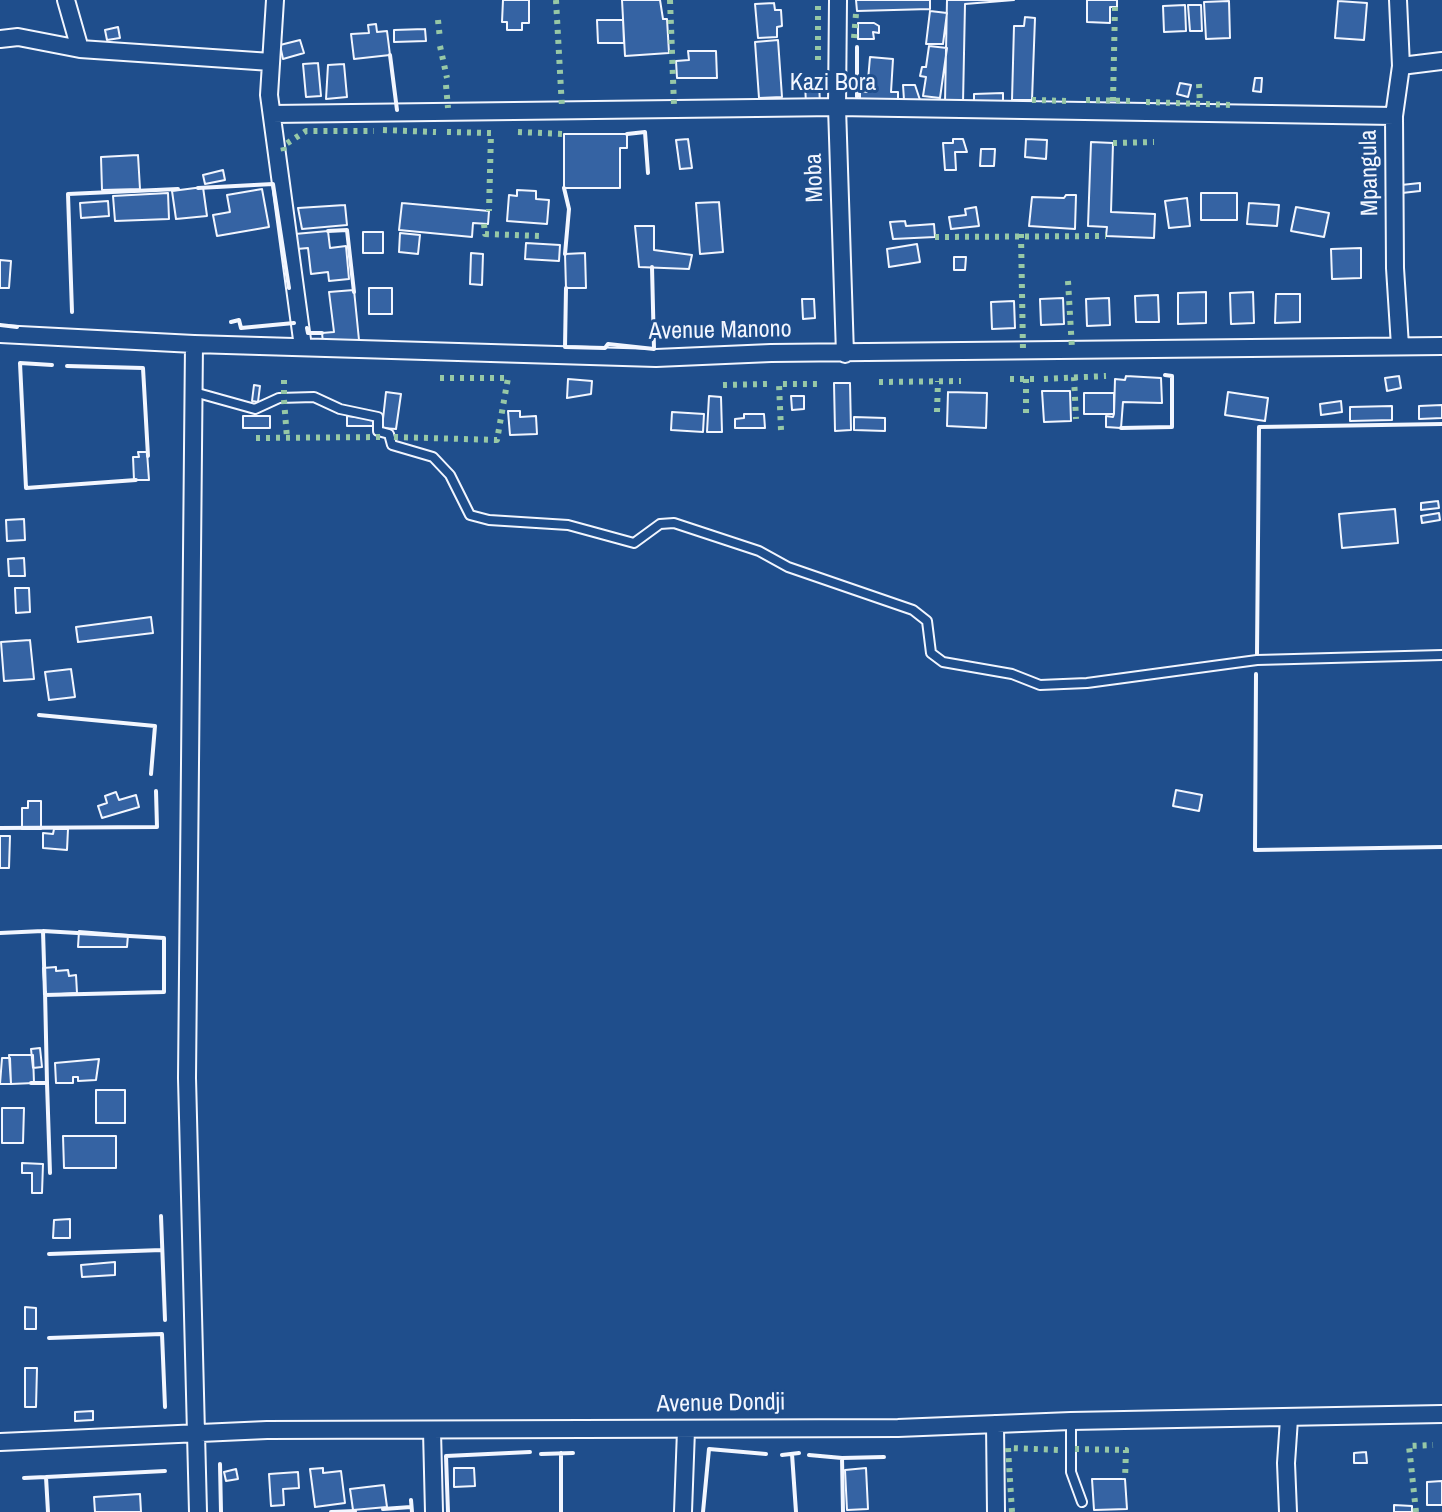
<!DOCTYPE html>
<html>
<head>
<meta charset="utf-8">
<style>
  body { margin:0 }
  canvas { display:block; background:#1f4e8c }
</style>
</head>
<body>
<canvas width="1442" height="1512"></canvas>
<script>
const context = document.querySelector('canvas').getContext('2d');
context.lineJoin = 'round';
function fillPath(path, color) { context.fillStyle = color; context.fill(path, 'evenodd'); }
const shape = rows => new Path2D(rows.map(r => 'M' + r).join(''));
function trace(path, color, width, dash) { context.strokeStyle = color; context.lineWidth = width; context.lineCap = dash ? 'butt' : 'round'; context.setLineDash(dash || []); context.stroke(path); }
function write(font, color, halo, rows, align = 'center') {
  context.font = font + ' "Archivo Narrow",sans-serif'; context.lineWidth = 6; context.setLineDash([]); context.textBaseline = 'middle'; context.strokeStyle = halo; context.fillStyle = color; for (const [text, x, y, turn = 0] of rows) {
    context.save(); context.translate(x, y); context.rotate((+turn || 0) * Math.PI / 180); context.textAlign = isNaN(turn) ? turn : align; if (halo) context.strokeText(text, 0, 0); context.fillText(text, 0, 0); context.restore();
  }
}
const building = shape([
  [503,0,529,0,529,23,522,23,522,30,507,30,507,22,502,22,503,0],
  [622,0,660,0,663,19,667,19,669,53,625,56,622,0],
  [856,0,930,0,930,9,857,11,856,0],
  [947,0,1014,0,965,4,963,103,945,102,947,0],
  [1087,0,1117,0,1117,7,1110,7,1110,23,1087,22,1087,0],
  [1229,1,1230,38,1206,39,1204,2,1229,1],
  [1338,1,1367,3,1364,40,1335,38,1338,1],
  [774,3,775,10,781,10,782,26,777,27,777,37,758,38,755,4,774,3],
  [1185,5,1186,31,1164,32,1163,6,1185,5],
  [1188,5,1201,5,1202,31,1190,31,1188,5],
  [930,11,947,13,943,44,926,44,930,11],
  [1025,17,1035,18,1032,100,1012,100,1014,26,1024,26,1025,17],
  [597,20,623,20,624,43,598,43,597,20],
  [858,23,874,23,879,26,879,33,873,32,874,39,858,39,858,23],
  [376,24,377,32,387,31,390,55,354,59,351,34,369,33,368,25,376,24],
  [118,27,120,38,107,40,105,30,118,27],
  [425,29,426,41,394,42,394,30,425,29],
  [300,40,304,53,283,59,280,45,300,40],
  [778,40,782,97,759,98,755,42,778,40],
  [929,46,947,48,940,98,923,96,926,77,920,76,922,67,926,67,929,46],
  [688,51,716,51,717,78,677,78,676,61,689,60,688,51],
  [870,57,893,59,891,92,898,92,898,105,860,102,860,91,867,92,870,57],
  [318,63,321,96,306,97,303,64,318,63],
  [344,64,347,97,326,99,328,65,344,64],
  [1255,78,1262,78,1261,92,1253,91,1255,78],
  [805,81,819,81,820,105,806,106,805,81],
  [1180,83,1191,85,1188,97,1177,94,1180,83],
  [903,85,915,85,920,100,904,100,903,85],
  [1003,93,1003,102,974,103,974,94,1003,93],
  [564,134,627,134,627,148,620,148,620,188,564,188,564,134],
  [688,139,692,168,680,169,676,140,688,139],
  [953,139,963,139,967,152,955,152,956,170,945,170,943,143,953,143,953,139],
  [1026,139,1047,140,1046,159,1025,157,1026,139],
  [1091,142,1113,143,1111,212,1155,214,1154,238,1106,236,1107,227,1088,226,1091,142],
  [981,149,995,149,994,166,980,166,981,149],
  [138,155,140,189,102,190,101,157,138,155],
  [223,170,225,180,205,184,203,175,223,170],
  [1420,183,1420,191,1402,193,1401,185,1420,183],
  [203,187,207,216,176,219,172,191,203,187],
  [262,189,269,227,217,236,213,215,230,212,227,195,262,189],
  [517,190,536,191,536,199,549,200,547,224,507,221,509,195,517,196,517,190],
  [168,193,169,219,115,221,113,196,168,193],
  [1201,193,1237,193,1237,220,1201,220,1201,193],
  [1066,195,1076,195,1075,229,1029,226,1032,197,1064,198,1066,195],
  [1187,198,1190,226,1169,228,1165,201,1187,198],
  [108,201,109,216,81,218,80,203,108,201],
  [719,202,723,252,700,254,696,203,719,202],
  [402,203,489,211,488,224,473,223,472,237,399,230,402,203],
  [1249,203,1279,205,1277,226,1247,224,1249,203],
  [345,205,347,225,302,229,298,208,345,205],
  [976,207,979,226,951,229,949,217,966,215,965,209,976,207],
  [1296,207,1329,213,1324,237,1291,231,1296,207],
  [905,221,906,226,934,224,935,237,893,239,890,222,905,221],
  [635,226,654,226,654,250,692,255,689,269,639,267,635,226],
  [328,231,330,248,346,246,349,279,329,281,328,272,311,274,308,248,297,249,295,234,328,231],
  [363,232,383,232,383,253,363,253,363,232],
  [400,233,420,235,418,254,399,252,400,233],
  [526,243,560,245,559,261,525,259,526,243],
  [917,244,920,262,889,267,887,249,917,244],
  [1361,248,1361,278,1332,279,1331,249,1361,248],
  [471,253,483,254,482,285,470,284,471,253],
  [585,253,586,288,566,288,565,254,585,253],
  [954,257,966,257,965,270,954,270,954,257],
  [0,260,11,261,9,288,0,288,0,260],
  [369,288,392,288,392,314,369,314,369,288],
  [354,290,359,340,323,343,322,333,334,332,329,292,354,290],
  [1206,292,1206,323,1178,324,1178,293,1206,292],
  [1253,292,1254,323,1231,324,1230,293,1253,292],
  [1276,294,1300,294,1300,322,1275,323,1276,294],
  [1158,295,1159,322,1136,322,1135,296,1158,295],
  [1063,298,1064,324,1041,325,1040,299,1063,298],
  [1109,298,1110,325,1087,326,1086,299,1109,298],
  [802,299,814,299,815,318,803,319,802,299],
  [1014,301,1015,328,992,329,991,302,1014,301],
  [1126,376,1161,378,1162,403,1123,402,1121,428,1106,427,1106,416,1113,417,1114,414,1115,379,1125,380,1126,376],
  [1399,376,1401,388,1387,391,1385,378,1399,376],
  [568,379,592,381,591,394,567,398,568,379],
  [834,383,850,383,851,430,835,431,834,383],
  [254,385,260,386,258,402,252,401,254,385],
  [1042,391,1070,391,1071,421,1044,422,1042,391],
  [386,392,401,394,396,429,382,428,386,392],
  [948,392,987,393,986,428,947,426,948,392],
  [1228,392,1268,398,1265,421,1225,415,1228,392],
  [1084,393,1114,393,1114,414,1084,414,1084,393],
  [709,396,721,397,722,432,707,432,709,396],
  [791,396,804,396,804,409,792,410,791,396],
  [1341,401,1342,412,1321,415,1320,404,1341,401],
  [1442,405,1442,418,1419,419,1419,406,1442,405],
  [1392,406,1392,420,1350,421,1350,407,1392,406],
  [508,411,520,411,520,417,536,416,537,434,510,435,508,411],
  [672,412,704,414,703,432,671,430,672,412],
  [744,414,764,414,765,428,735,428,735,419,744,418,744,414],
  [243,416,270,416,270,428,243,428,243,416],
  [347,416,374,419,374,426,347,426,347,416],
  [854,417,885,418,885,431,854,430,854,417],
  [138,452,147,452,149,480,134,480,133,457,139,457,138,452],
  [1438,501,1439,508,1421,510,1421,503,1438,501],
  [1395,509,1398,543,1342,548,1339,514,1395,509],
  [1439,513,1440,520,1422,523,1421,516,1439,513],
  [24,519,25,540,7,541,6,520,24,519],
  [24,558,25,576,9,576,8,559,24,558],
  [15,588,29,588,30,612,16,613,15,588],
  [151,617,153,633,78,642,76,627,151,617],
  [30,640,34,679,4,681,1,642,30,640],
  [71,669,75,697,49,700,45,672,71,669],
  [1176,790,1202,795,1199,811,1173,806,1176,790],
  [116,792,119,800,136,795,139,807,102,818,98,806,107,803,105,796,116,792],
  [28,801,41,801,41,829,22,829,22,808,28,808,28,801],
  [54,829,68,829,67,850,43,848,43,833,53,834,54,829],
  [0,836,10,836,9,868,0,868,0,836],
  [79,931,128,935,127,947,78,947,79,931],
  [56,967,56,971,68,970,69,976,76,975,77,993,45,995,43,968,56,967],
  [40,1048,42,1067,33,1068,31,1049,40,1048],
  [9,1055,33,1055,34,1083,11,1084,9,1055],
  [2,1058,10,1058,11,1084,0,1084,2,1058],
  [99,1059,96,1080,78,1081,78,1077,73,1077,73,1083,56,1083,55,1063,99,1059],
  [96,1090,125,1090,125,1123,96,1123,96,1090],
  [2,1108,24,1108,23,1143,2,1143,2,1108],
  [63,1136,116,1136,116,1168,64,1168,63,1136],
  [22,1163,43,1164,42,1193,32,1193,32,1173,22,1173,22,1163],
  [70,1219,70,1238,53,1238,54,1220,70,1219],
  [115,1262,115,1275,82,1277,81,1265,115,1262],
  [25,1307,36,1308,36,1329,25,1329,25,1307],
  [25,1368,37,1368,36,1407,25,1407,25,1368],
  [93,1411,93,1420,75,1421,75,1412,93,1411],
  [1366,1452,1367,1463,1354,1463,1354,1453,1366,1452],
  [323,1468,323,1473,341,1471,345,1503,315,1507,310,1469,323,1468],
  [454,1468,474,1468,475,1486,454,1487,454,1468],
  [866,1468,868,1509,847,1510,845,1470,866,1468],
  [236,1469,238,1479,226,1481,224,1472,236,1469],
  [298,1472,299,1488,283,1489,284,1505,271,1506,269,1474,298,1472],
  [1092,1479,1125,1479,1127,1509,1094,1510,1092,1479],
  [1442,1481,1442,1505,1427,1505,1427,1482,1442,1481],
  [384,1485,387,1507,353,1510,350,1489,384,1485],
  [140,1494,141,1512,95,1512,94,1497,140,1494],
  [1394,1505,1412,1506,1412,1512,1394,1512,1394,1505]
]);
const lane = shape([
  [194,392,255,409,279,398,314,397,340,409,378,417,378,431,389,434,392,445,433,457,450,475,470,515,489,520,568,525,634,543,660,524,674,523,759,551,788,567,913,610,927,621,931,653,943,662,1012,674,1040,685,1087,683,1257,660,1442,655],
  [1071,1422,1071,1472,1082,1502]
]);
const street = shape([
  [66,0,80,49],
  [275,0,269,95,303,347],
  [838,0,837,107,845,354],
  [1398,0,1401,66,1394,116,1395,268,1400,346],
  [0,39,18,37,80,49,271,62],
  [1401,66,1442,61],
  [272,114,837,107,1394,116],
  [0,334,194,344,656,358,771,353,1442,346],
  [194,344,187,1078,198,1512],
  [995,1424,996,1512],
  [432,1431,434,1512],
  [0,1442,267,1430,898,1428,1071,1421,1442,1414],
  [683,1512,686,1430],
  [1288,1512,1286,1463,1289,1419]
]);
const hedge = shape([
  [556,0,562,108],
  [670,0,674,105],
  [438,20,440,39],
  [854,38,856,14],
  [440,46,447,78],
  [818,60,818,0],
  [1199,84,1200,104],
  [446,85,448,108],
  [1032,100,1070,101],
  [1086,100,1135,101],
  [1113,101,1115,7],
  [1146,102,1232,105],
  [383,130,436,132],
  [447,132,491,133,489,211],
  [518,132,564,134],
  [1113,143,1154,142],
  [284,151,283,146,306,131,374,131],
  [484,224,485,234,540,236],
  [1021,234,1023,351],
  [935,237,1106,236],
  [1068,281,1072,349],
  [1074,377,1076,419],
  [1010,379,1035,379],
  [1026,379,1026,417],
  [1044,379,1106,376],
  [879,382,961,381],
  [723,385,767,384],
  [284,394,284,379],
  [284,400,287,438],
  [937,412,938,381],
  [781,430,779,384,820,384],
  [394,437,497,440,508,378,436,378],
  [256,438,383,437],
  [1075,1449,1126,1450,1125,1479],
  [1012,1512,1008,1448,1061,1450],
  [1416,1512,1409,1446,1433,1445]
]);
const wall = shape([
  [857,47,857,97],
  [390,55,397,110],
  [627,134,645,132,648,173],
  [198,188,273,184,289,288],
  [564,188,569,209,565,254],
  [328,231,347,230,354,292],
  [566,288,565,347,605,348,608,344,654,349,652,267],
  [72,312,68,194,178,189],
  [231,322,239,320,241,328,294,323],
  [0,325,17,327],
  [307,328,308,333,322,333],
  [52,365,20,363,26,488,136,480],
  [67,366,143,368,148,456],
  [1121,428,1172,427,1172,376,1165,375],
  [1257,654,1259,427,1442,424],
  [1256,674,1255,850,1442,847],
  [39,715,155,726,151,774],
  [0,828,157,827,156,791],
  [43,931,164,938,164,992,45,995,43,931],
  [0,933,43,931],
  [31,1083,47,1083,45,991],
  [47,1083,50,1173],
  [161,1216,165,1320],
  [49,1254,162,1250],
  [49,1338,162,1334,165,1407],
  [561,1453,561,1512],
  [541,1454,573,1453],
  [792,1454,796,1512],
  [782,1455,799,1453],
  [809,1455,842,1458],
  [220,1464,221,1512],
  [24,1478,46,1477],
  [411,1500,412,1512],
  [383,1509,411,1507],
  [48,1512,46,1477,165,1471],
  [331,1512,355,1511],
  [448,1512,446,1456,530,1452],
  [703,1512,709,1449,766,1454],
  [843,1512,842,1458,884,1457]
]);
const streetNames = [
  ["Kazi Bora",833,84],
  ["Mpangula",1370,173,-91],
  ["Moba",815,178,-92],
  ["Avenue Manono",720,331,-1],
  ["Avenue Dondji",721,1404,-1]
];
fillPath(building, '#3563a3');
trace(building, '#f2f6ff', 2);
trace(lane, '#f2f6ff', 12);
trace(street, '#f2f6ff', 20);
trace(lane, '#1f4e8c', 8);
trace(street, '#1f4e8c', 16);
trace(hedge, '#97c8a6', 6, [4, 6]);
trace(wall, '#f2f6ff', 4);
write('24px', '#f2f6ff', '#1f4e8c', streetNames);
</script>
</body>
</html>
